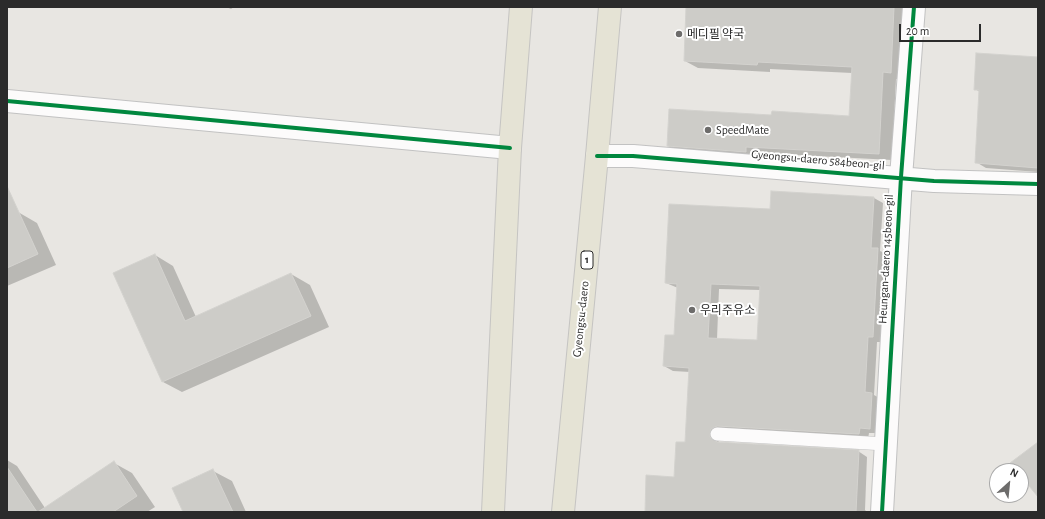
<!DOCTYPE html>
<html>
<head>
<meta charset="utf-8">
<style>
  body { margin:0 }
  #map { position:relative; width:1045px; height:519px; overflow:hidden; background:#e8e6e2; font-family:"Alegreya Sans",sans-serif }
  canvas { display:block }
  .frame { position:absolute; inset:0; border:8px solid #2b2b2b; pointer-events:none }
  .north { position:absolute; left:989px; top:463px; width:40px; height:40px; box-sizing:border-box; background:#fff; border:1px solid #aaa; border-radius:50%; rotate:27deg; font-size:11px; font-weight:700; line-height:16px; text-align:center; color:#2b2b2b }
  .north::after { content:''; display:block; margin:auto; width:14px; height:18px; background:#6d6c6b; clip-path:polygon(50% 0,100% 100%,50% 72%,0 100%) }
  .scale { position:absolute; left:899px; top:24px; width:82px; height:18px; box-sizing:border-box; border:2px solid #2b2b2b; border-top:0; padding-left:5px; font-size:12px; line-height:14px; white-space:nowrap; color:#2b2b2b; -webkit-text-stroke:3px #fff; paint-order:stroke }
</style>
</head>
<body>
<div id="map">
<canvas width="1045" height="519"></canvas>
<div class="frame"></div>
<div class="north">N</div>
<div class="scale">20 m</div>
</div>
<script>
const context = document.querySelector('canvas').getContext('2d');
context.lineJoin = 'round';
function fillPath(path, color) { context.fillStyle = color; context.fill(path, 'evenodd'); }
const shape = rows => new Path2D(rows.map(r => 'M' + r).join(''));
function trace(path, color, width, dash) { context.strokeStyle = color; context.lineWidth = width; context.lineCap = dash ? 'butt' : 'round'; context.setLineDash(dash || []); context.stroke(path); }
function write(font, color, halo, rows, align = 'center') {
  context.font = font + ' "Alegreya Sans","Noto Sans KR",sans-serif'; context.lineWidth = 4; context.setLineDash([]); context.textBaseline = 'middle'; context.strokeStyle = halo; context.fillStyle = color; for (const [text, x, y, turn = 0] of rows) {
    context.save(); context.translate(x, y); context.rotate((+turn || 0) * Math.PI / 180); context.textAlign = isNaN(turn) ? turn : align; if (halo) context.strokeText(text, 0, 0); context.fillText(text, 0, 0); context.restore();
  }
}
const shadow = shape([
  [226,7,234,7,231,9],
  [688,7,908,7,903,79,896,79,892,160,759,153,759,158,681,153,668,146,772,116,850,117,852,73,770,69,770,72,698,68,685,61],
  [1038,58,1038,172,986,168,976,162,980,92,975,89],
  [874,198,883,203,880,251,887,254,882,342,877,342,874,395,881,399,879,433,869,433,868,439,718,439,719,443,858,451,867,457,865,510,867,512,646,512,675,478,686,443,690,372,673,371,664,366,675,336,678,288,666,283,771,210],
  [719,289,760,290,758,341,717,339],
  [18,212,37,223,56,265,7,286,7,217],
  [155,255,173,266,196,317,291,274,310,285,329,327,182,392,163,382,114,273],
  [7,460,17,466,45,508,114,463,132,473,155,507,147,512,7,512],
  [213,471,232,481,246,512,184,512]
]);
const building = shape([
  [686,7,894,7,891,73,883,72,879,154,746,147,746,152,667,146,669,109,771,115,772,111,849,116,852,67,758,62,757,65,684,61,686,7],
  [976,53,1038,57,1038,168,975,163,979,90,974,90,976,53],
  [7,186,38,254,7,268,7,186],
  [771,191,874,197,871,248,878,248,873,337,868,337,865,392,872,393,870,429,860,428,859,434,717,426,711,429,710,437,717,442,859,450,856,512,645,512,646,475,674,477,676,442,685,442,689,368,663,366,665,335,674,335,677,284,665,283,669,204,770,209,771,191],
  [711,284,760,286,757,340,708,338,711,284],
  [155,254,185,321,291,273,311,316,162,382,113,273,155,254],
  [1038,442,1038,497,1021,476,1021,471,1017,471,1010,463,1038,442],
  [114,461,137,496,113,512,38,512,114,461],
  [7,467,37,512,7,512,7,467],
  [213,469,233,512,183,512,172,488,213,469]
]);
const lane = shape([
  [717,434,885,444]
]);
const street = shape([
  [7,101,510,148],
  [597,156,633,156,934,181,1038,184],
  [882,512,901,177,914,7]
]);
const primary = shape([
  [493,512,510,148,521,7],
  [563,512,597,156,610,7]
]);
const cycleway = shape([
  [7,101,510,148],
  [597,156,633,156,934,181,1038,184],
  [882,512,901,177,914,7]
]);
const markers = [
  [679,34,4,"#6d6c6b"],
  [708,130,4,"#6d6c6b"],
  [692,310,4,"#6d6c6b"]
];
const shields = [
  [587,260,12]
];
const shieldNames = [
  ["1",587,260]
];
const poiNames = [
  ["메디필 약국",687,34],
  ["SpeedMate",716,130],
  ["우리주유소",700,310]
];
const streetNames = [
  ["Gyeongsu-daero 584beon-gil",818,160,5],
  ["Heungan-daero 145beon-gil",886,259,-87],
  ["Gyeongsu-daero",581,319,-84]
];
fillPath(shadow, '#0003');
fillPath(building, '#cdccc8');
trace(building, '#d3d2ce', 1);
trace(lane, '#c2c2c2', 14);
trace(street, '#c2c2c2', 24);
trace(primary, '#c5c4c2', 24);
trace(lane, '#fcfbfb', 13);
trace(street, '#fcfbfb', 22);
trace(primary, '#e5e3d5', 22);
trace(cycleway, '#00873e', 4);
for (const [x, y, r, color] of markers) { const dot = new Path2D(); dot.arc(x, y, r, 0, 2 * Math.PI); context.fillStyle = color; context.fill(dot); trace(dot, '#fff', 1.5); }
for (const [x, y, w] of shields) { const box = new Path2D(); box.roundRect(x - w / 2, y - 9, w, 18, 3); context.fillStyle = '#fff'; context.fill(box); trace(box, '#2b2b2b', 1); }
write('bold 11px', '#2b2b2b', null, shieldNames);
write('12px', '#2b2b2b', '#fff', poiNames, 'left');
write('12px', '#2b2b2b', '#fff', streetNames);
</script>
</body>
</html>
